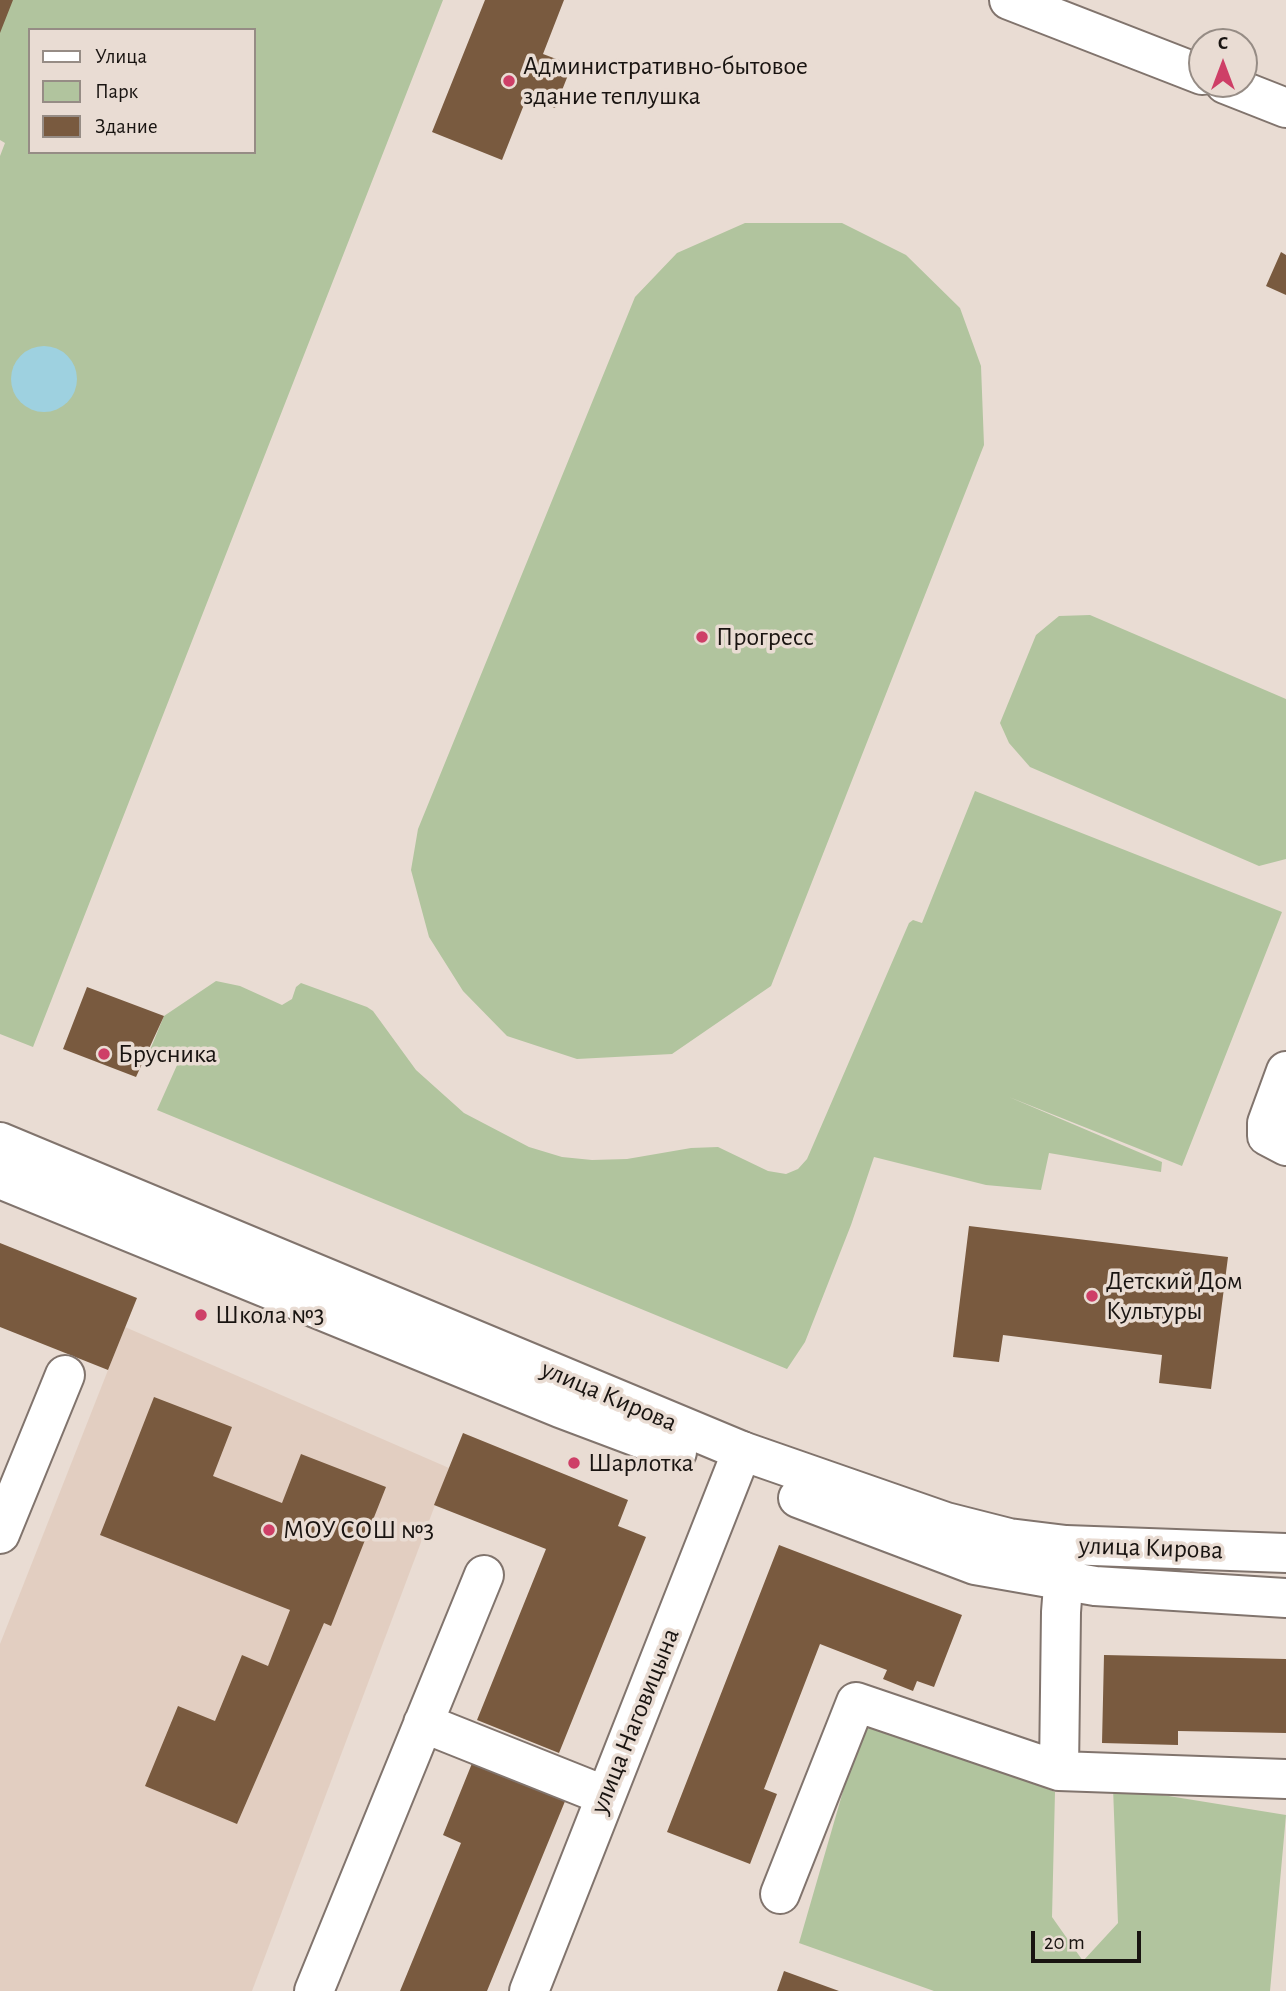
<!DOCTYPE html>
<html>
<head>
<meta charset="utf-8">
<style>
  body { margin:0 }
  #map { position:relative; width:1286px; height:1991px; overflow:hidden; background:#e9dcd3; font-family:"Alegreya Sans",sans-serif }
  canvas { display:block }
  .legend { position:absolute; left:28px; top:28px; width:228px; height:126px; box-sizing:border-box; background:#e9dcd3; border:2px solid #968c85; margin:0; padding:9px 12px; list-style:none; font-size:21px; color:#191411 }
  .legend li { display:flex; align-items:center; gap:14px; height:35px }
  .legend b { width:35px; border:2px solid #968c85 }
  .north { position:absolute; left:1188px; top:28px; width:70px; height:70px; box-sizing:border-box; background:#e9dcd3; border:2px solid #968c85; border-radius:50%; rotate:0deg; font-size:19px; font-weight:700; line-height:28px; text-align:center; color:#191411 }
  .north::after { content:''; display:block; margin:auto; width:24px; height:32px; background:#ce3f67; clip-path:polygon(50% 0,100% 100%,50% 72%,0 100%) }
  .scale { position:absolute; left:1031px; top:1931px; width:110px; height:32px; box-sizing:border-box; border:4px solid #191411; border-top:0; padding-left:9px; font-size:21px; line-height:24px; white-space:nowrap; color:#191411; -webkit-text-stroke:5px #e9dcd3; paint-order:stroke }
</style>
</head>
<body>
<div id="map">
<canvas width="1286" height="1991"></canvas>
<ul class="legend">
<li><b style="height:9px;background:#fff"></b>Улица</li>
<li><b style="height:19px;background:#b1c49e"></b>Парк</li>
<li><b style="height:19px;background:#795a3f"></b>Здание</li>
</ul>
<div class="north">С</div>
<div class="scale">20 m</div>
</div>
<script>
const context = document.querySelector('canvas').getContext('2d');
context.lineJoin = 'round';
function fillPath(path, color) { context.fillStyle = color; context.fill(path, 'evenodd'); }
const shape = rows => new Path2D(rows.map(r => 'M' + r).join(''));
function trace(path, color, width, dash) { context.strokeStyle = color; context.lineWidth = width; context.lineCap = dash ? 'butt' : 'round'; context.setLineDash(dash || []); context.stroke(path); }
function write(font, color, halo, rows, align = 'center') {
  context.font = font + ' "Alegreya Sans",sans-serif'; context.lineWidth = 7; context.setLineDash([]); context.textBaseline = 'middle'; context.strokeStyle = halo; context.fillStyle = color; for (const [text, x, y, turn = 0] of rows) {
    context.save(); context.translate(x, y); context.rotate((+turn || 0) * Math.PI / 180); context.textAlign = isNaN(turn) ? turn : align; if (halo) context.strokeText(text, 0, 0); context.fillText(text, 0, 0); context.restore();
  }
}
const built = shape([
  [125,1327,449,1468,252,1991,0,1991,0,1644]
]);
const green = shape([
  [0,0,443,0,33,1047,0,1034,0,156,5,143,0,140],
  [30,30,254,30,254,152,30,152],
  [745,223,842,223,906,255,960,308,981,366,984,445,771,986,672,1054,577,1059,507,1036,463,991,429,937,411,870,418,829,635,297,677,253],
  [1090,615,1286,699,1286,859,1259,866,1030,767,1009,743,1000,723,1036,635,1059,616],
  [975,791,1282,912,1182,1166,1009,1097,1162,1162,1161,1172,1049,1153,1041,1190,986,1185,874,1157,851,1225,805,1342,787,1369,157,1110,182,1054,150,1050,164,1016,216,981,240,986,282,1005,292,999,296,987,301,983,367,1007,373,1011,416,1070,445,1096,464,1113,529,1147,562,1157,592,1160,627,1159,691,1148,718,1147,768,1171,786,1174,798,1169,807,1159,909,923,913,920,922,923],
  [866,1712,1055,1792,1052,1917,1083,1961,1118,1923,1113,1787,1286,1815,1270,1991,934,1991,799,1943]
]);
const water = shape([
  '11 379a33 33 0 1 1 66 0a33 33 0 1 1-66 0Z'
]);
const building = shape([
  [0,0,13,0,0,33],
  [485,0,564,0,543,54,572,65,555,108,527,97,502,160,432,132],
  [1281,252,1286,255,1286,295,1266,286],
  [87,987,164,1016,136,1077,63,1049],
  [969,1226,1228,1257,1211,1389,1159,1383,1162,1355,1003,1335,999,1362,953,1357],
  [0,1243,137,1298,108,1370,0,1327],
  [154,1397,232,1427,213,1476,282,1503,301,1454,386,1487,331,1626,324,1623,237,1824,145,1786,178,1706,215,1721,242,1655,268,1666,290,1610,100,1535],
  [463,1433,628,1500,618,1526,646,1537,559,1753,477,1720,546,1549,434,1505],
  [779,1545,962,1615,934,1687,917,1681,913,1691,883,1679,887,1670,820,1644,764,1789,777,1794,750,1864,667,1832],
  [1104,1655,1286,1659,1286,1733,1178,1731,1178,1745,1102,1743],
  [475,1756,568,1794,487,1991,400,1991,461,1843,443,1835],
  [784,1971,839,1991,777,1991]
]);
const minor = shape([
  [1009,0,1202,75],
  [1225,84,1286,108],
  [1286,1071,1267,1123,1267,1136,1286,1146],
  [0,1534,65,1375],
  [423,1723,606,1796],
  [1059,1771,1061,1612,1066,1547],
  [780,1894,856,1702,1059,1771,1286,1779],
  [314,1991,484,1575],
  [529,1991,742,1451]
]);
const major = shape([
  [0,1142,742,1451,946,1522,1009,1538,1066,1545,1286,1553],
  [0,1179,560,1408,677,1452],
  [798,1498,975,1565,1095,1586,1286,1598]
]);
const markers = [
  [509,81,7,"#ce3f67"],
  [702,637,7,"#ce3f67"],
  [104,1054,7,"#ce3f67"],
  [1092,1296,7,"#ce3f67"],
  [201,1315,7,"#ce3f67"],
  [574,1463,7,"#ce3f67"],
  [269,1530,7,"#ce3f67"]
];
const poiNames = [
  ["Административно-бытовое",523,66],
  ["здание теплушка",523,96],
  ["Прогресс",716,637],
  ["Брусника",118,1054],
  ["Детский Дом",1106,1281],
  ["Культуры",1106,1311],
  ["Школа №3",215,1315],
  ["Шарлотка",588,1463],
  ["МОУ СОШ №3",283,1530]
];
const streetNames = [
  ["улица Кирова",609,1396,23],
  ["улица Кирова",1151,1548,2],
  ["улица Наговицына",635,1721,-68]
];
fillPath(built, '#e2cec1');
fillPath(green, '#b1c49e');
fillPath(water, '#9ed1e0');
fillPath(building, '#795a3f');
trace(minor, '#81746d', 42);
trace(major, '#81746d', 42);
trace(minor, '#fff', 38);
trace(major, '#fff', 38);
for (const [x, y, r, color] of markers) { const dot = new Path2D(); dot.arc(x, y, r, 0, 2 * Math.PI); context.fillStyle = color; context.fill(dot); trace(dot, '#e9dcd3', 2.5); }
write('26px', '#191411', '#e9dcd3', poiNames, 'left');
write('26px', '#191411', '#e9dcd3', streetNames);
</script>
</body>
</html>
